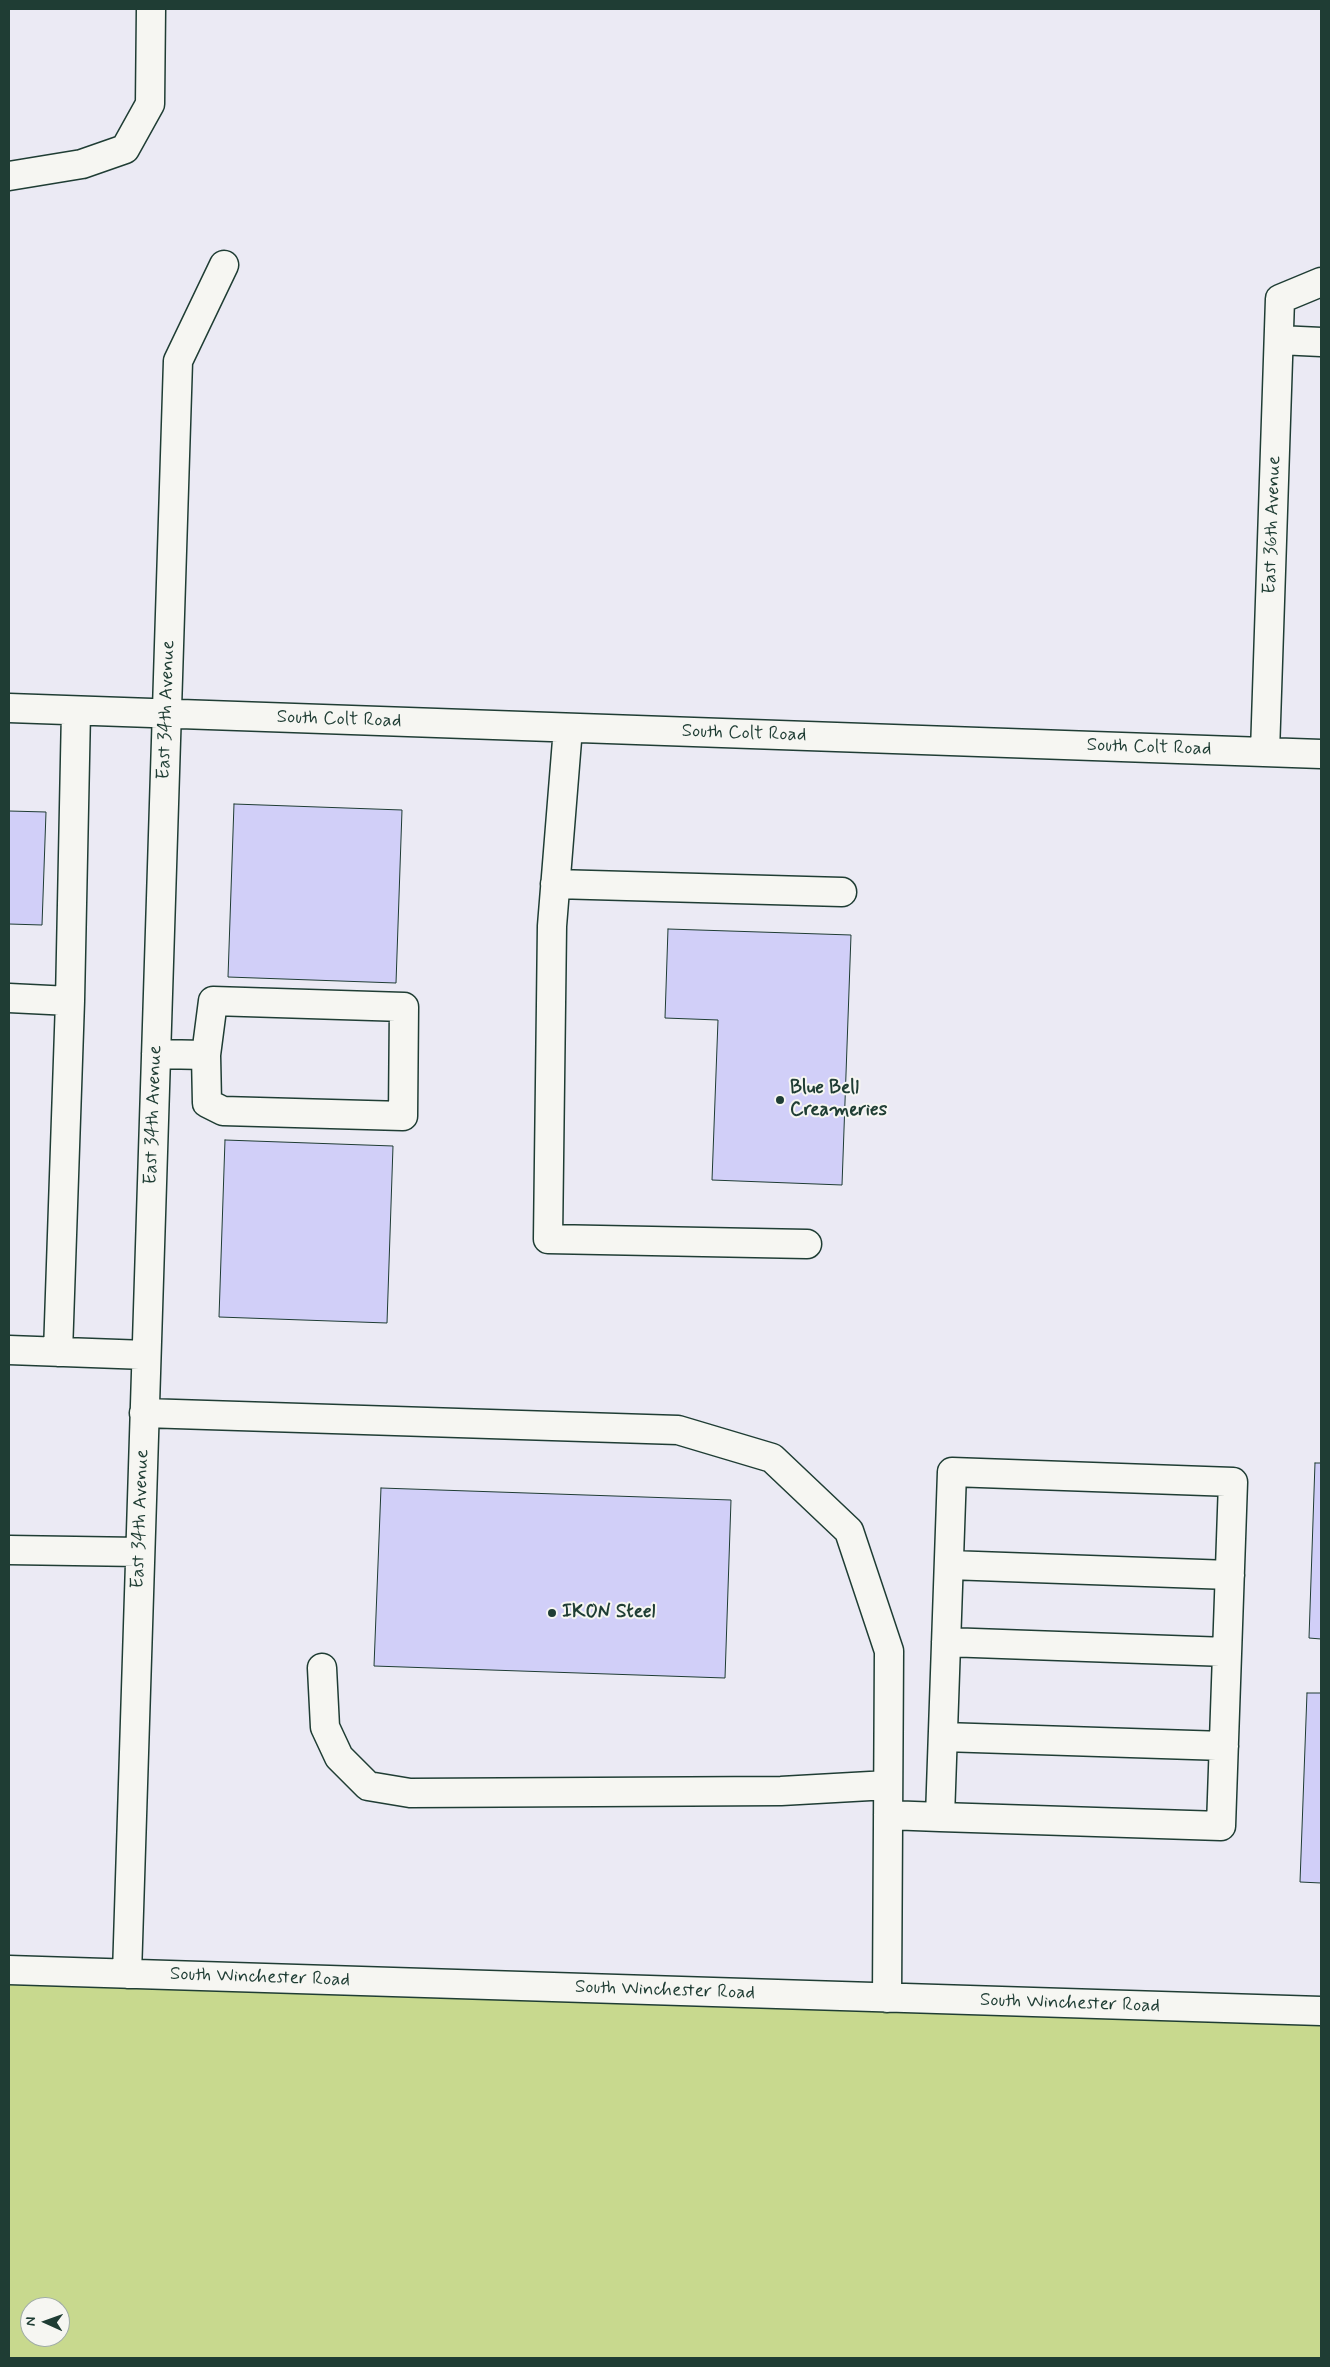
<!DOCTYPE html>
<html>
<head>
<meta charset="utf-8">
<style>
  body { margin:0 }
  #map { position:relative; width:1330px; height:2367px; overflow:hidden; background:#f6f6f2; font-family:Mynerve,sans-serif }
  canvas { display:block }
  .frame { position:absolute; inset:0; border:10px solid #1f3d34; pointer-events:none }
  .north { position:absolute; left:20px; top:2297px; width:50px; height:50px; box-sizing:border-box; background:#f6f6f2; border:1px solid #a0aca6; border-radius:50%; rotate:272deg; font-size:14px; font-weight:700; line-height:20px; text-align:center; color:#1f3d34 }
  .north::after { content:''; display:block; margin:auto; width:18px; height:22px; background:#1f3d34; clip-path:polygon(50% 0,100% 100%,50% 72%,0 100%) }
</style>
</head>
<body>
<div id="map">
<canvas width="1330" height="2367"></canvas>
<div class="frame"></div>
<div class="north">N</div>
</div>
<script>
const context = document.querySelector('canvas').getContext('2d');
context.lineJoin = 'round';
function fillPath(path, color) { context.fillStyle = color; context.fill(path, 'evenodd'); }
const shape = rows => new Path2D(rows.map(r => 'M' + r).join(''));
function trace(path, color, width, dash) { context.strokeStyle = color; context.lineWidth = width; context.lineCap = dash ? 'butt' : 'round'; context.setLineDash(dash || []); context.stroke(path); }
function write(font, color, halo, rows, align = 'center') {
  context.font = font + ' Mynerve,sans-serif'; context.lineWidth = 4; context.setLineDash([]); context.textBaseline = 'middle'; context.strokeStyle = halo; context.fillStyle = color; for (const [text, x, y, turn = 0] of rows) {
    context.save(); context.translate(x, y); context.rotate((+turn || 0) * Math.PI / 180); context.textAlign = isNaN(turn) ? turn : align; if (halo) context.strokeText(text, 0, 0); context.fillText(text, 0, 0); context.restore();
  }
}
const built = shape([
  [9,9,1321,9,1321,2008,9,1977]
]);
const green = shape([
  [9,1982,1321,2019,1321,2358,9,2358],
  [30,2307,60,2307,60,2337,30,2337]
]);
const building = shape([
  [234,804,402,810,396,983,228,977,234,804],
  [9,811,46,812,42,925,9,924,9,811],
  [668,929,851,935,842,1185,712,1180,718,1020,665,1018,668,929],
  [225,1140,393,1146,387,1323,219,1317,225,1140],
  [1315,1463,1321,1463,1321,1639,1309,1638,1315,1463],
  [381,1488,731,1500,725,1678,374,1666,381,1488],
  [1307,1693,1321,1693,1321,1883,1300,1882,1307,1693]
]);
const minor = shape([
  [9,176,82,164,125,149,150,104,151,9],
  [1279,340,1321,342],
  [9,708,1321,754],
  [568,728,552,926,548,1239,807,1244],
  [1265,752,1280,299,1321,282],
  [555,884,842,892],
  [9,998,70,1001],
  [156,1054,206,1055,213,1001,404,1007,403,1116,223,1111,207,1103,206,1055],
  [9,1350,146,1355],
  [58,1352,70,1001,76,711],
  [144,1413,678,1430,772,1458,849,1531,889,1651,887,1998],
  [9,1550,140,1552],
  [949,1565,1230,1575],
  [946,1642,1227,1652],
  [322,1668,325,1727,339,1757,368,1786,410,1793,781,1791,888,1785],
  [943,1737,1224,1746],
  [888,1815,940,1817,1221,1826,1233,1482,952,1472,940,1817],
  [9,1970,1321,2011],
  [127,1974,178,361,224,265]
]);
const markers = [
  [780,1100,5,"#1f3d34"],
  [552,1613,5,"#1f3d34"]
];
const streetNames = [
  ["East 36th Avenue",1273,525,-88],
  ["East 34th Avenue",167,710,-88],
  ["South Colt Road",339,720,2],
  ["South Colt Road",744,734,2],
  ["South Colt Road",1149,748,2],
  ["East 34th Avenue",154,1115,-88],
  ["East 34th Avenue",141,1519,-88],
  ["South Winchester Road",260,1978,2],
  ["South Winchester Road",665,1991,2],
  ["South Winchester Road",1070,2004,2]
];
const poiNames = [
  ["Blue Bell",790,1089],
  ["Creameries",790,1111],
  ["IKON Steel",562,1613]
];
fillPath(built, '#ebeaf4');
fillPath(green, '#c8d98e');
fillPath(building, '#d1cff8');
trace(building, '#1f3d34', 1);
trace(minor, '#1f3d34', 31);
trace(minor, '#f6f6f2', 28);
for (const [x, y, r, color] of markers) { const dot = new Path2D(); dot.arc(x, y, r, 0, 2 * Math.PI); context.fillStyle = color; context.fill(dot); trace(dot, '#f6f6f2', 2); }
write('19px', '#1f3d34', '#f6f6f2', streetNames);
write('bold 19px', '#1f3d34', '#f6f6f2', poiNames, 'left');
</script>
</body>
</html>
